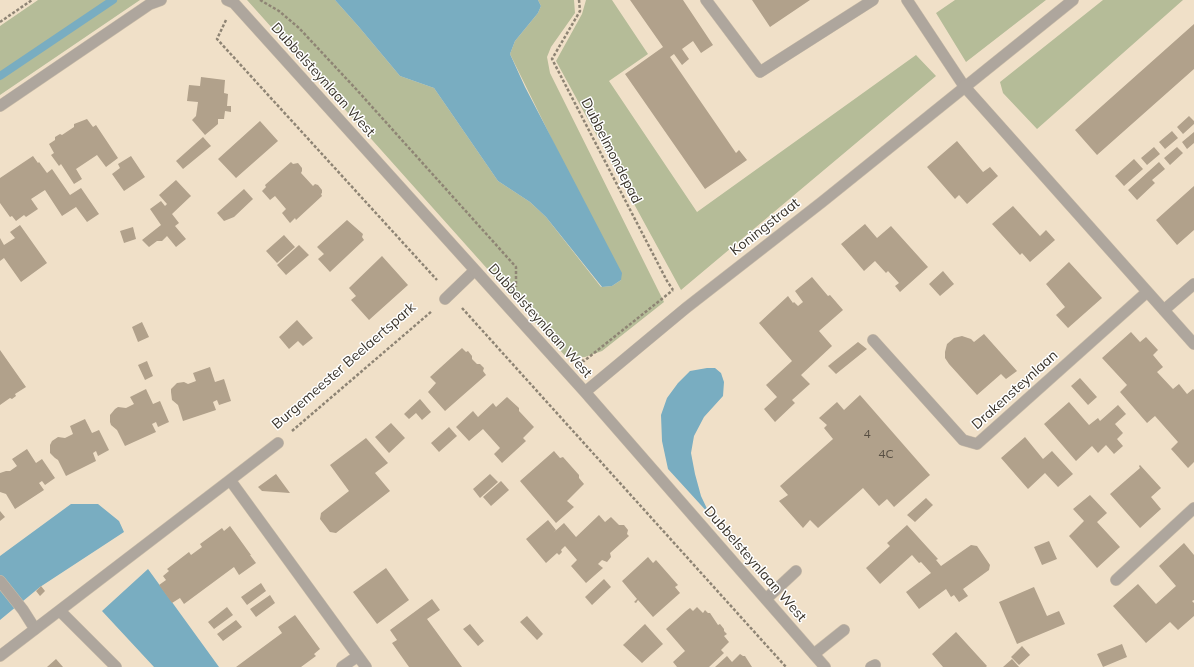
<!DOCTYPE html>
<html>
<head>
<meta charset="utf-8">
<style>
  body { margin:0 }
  canvas { display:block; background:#f0e0c8 }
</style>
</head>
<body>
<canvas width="1194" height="667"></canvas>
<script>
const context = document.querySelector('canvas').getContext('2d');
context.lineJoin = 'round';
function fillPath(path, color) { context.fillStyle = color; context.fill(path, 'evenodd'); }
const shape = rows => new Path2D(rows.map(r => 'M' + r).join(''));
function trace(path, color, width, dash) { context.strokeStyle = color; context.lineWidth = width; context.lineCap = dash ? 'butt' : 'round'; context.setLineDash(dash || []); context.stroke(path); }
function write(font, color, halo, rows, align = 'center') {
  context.font = font + ' Mulish,sans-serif'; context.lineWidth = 3; context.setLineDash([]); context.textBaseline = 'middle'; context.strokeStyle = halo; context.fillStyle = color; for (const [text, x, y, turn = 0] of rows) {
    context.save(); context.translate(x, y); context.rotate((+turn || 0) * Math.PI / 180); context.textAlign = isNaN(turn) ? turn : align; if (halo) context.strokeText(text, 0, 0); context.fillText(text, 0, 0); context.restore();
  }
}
const green = shape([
  [38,0,140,0,0,95,0,26],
  [247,0,335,0,359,27,400,76,434,88,498,181,530,202,546,217,601,287,612,286,621,280,510,54,515,41,538,13,541,6,538,0,574,0,575,13,551,47,547,57,550,73,664,302,602,351,585,357,567,358],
  [586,0,612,0,648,54,609,81,697,212,916,55,936,76,681,290,556,61,582,14],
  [955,0,1046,0,966,62,936,13],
  [1103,0,1183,0,1037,129,1003,93,1000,82]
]);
const water = shape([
  [335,0,538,0,541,6,538,13,515,41,510,54,525,87,622,273,621,280,612,286,602,287,546,217,530,202,498,181,434,88,400,76,359,27],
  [707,368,715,368,721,373,724,382,723,396,704,417,694,436,691,453,695,474,701,496,710,515,668,469,662,441,661,415,667,398,678,383,690,371],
  [71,504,98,504,119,521,124,532,40,587,0,620,0,556],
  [148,569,219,667,154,667,102,611]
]);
const stream = shape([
  [0,76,113,0]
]);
const building = shape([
  [630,0,683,0,713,45,701,53,693,41,682,49,689,59,682,65,674,54,670,57,736,153,739,150,747,160,705,189,625,74,663,47],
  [752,0,810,0,770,27],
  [1194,24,1194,69,1097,155,1075,130],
  [201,77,225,80,224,93,228,94,227,106,231,106,231,112,225,111,224,119,218,119,218,124,205,135,192,120,196,116,198,102,187,101,189,85,200,86],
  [1189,116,1194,121,1194,124,1183,134,1177,127],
  [87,119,93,127,96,125,118,158,106,167,97,155,76,169,82,179,74,184,61,164,59,166,51,155,54,153,49,144,55,140,55,137,60,134,62,135,74,127,74,124],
  [260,121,278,141,236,178,218,159],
  [1172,131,1178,138,1165,149,1159,142],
  [1194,132,1194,143,1187,149,1182,142],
  [203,137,211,146,183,169,176,161],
  [957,141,983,172,990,167,998,176,967,204,959,195,955,199,927,167],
  [1154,147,1160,154,1147,165,1141,158],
  [1177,147,1183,153,1170,165,1164,158],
  [33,156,38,163,39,162,47,173,52,169,70,195,81,188,99,214,87,222,76,207,62,216,45,190,31,199,38,209,26,217,24,215,16,221,12,216,10,217,0,203,0,178],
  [131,156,145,177,124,191,112,174,120,168,118,164],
  [1134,159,1143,169,1124,186,1115,176],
  [291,162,293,164,298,163,302,168,302,171,301,173,313,186,315,184,318,185,322,190,322,193,321,194,322,196,296,220,295,218,290,223,282,213,286,209,275,196,270,200,262,191,266,187,265,185],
  [1159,162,1165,169,1152,180,1155,183,1137,200,1128,190],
  [176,180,191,196,172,214,179,223,175,226,186,239,176,247,167,236,162,241,157,241,149,247,142,240,161,225,150,209,161,201,165,206,167,204,159,195],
  [1194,186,1194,230,1177,245,1156,220],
  [244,189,253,199,234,217,224,221,217,213],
  [1013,206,1040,236,1046,230,1055,240,1030,262,1022,253,1020,255,992,224],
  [347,220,363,234,362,237,364,240,330,272,318,259,324,254,317,247],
  [865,224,877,238,891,226,928,267,900,292,895,286,899,283,888,271,886,273,875,261,864,271,841,244],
  [20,225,47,263,21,282,4,258,0,261,0,238,4,245,15,238,10,232],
  [133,227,136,239,124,243,120,231],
  [284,235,295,247,277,263,266,251],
  [299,245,309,255,286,275,277,265],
  [382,256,408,285,369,320,351,300,356,296,349,288],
  [1069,262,1102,298,1068,328,1056,315,1065,307,1046,284],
  [943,271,954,284,940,296,929,284],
  [812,277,828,296,830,295,843,310,819,331,832,346,801,375,810,384,792,400,795,403,775,422,764,409,777,397,766,385,792,361,759,323,788,296,793,303,794,302,798,306,803,302,795,291],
  [297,320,313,338,303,346,298,341,289,349,279,337],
  [142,322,149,337,138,342,132,327],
  [1131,332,1140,342,1146,337,1158,350,1153,355,1163,367,1157,372,1173,389,1179,384,1187,394,1193,389,1194,390,1194,462,1188,468,1171,449,1178,442,1155,416,1147,423,1120,392,1127,385,1102,358],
  [984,334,1017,371,1006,379,1001,374,977,395,949,364,945,358,945,352,947,344,954,338,962,336,971,339,974,342],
  [858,342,867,349,836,374,828,366],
  [462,348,466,352,468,351,472,356,472,359,477,364,480,364,484,368,483,371,486,375,445,411,428,392,436,383,430,377],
  [0,350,26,387,15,394,16,396,12,399,10,398,0,405],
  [147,361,153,376,145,380,138,365],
  [210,367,215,382,224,379,231,401,219,405,217,400,213,402,216,410,183,421,178,405,172,400,171,392,171,389,177,383,184,382,188,384,196,381,193,373],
  [1080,378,1097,397,1088,405,1071,386],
  [146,389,153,404,160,401,169,422,158,427,156,422,152,424,156,432,125,446,117,430,111,425,110,422,110,415,115,409,118,407,126,408,134,404,130,397],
  [860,395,930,475,894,507,887,499,879,506,863,488,818,528,810,520,803,528,779,501,788,495,780,486,833,439,824,428,827,425,819,418,837,402,844,410],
  [507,397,519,408,519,411,534,427,523,438,526,441,502,463,494,454,500,448,483,429,469,441,456,427,473,411,478,417,493,403,496,407],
  [420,399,431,412,422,420,416,413,409,419,404,414],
  [1069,402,1089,425,1098,418,1100,421,1118,405,1126,414,1115,424,1123,433,1117,439,1123,446,1114,454,1106,445,1098,453,1092,446,1076,461,1044,424],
  [85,419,92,433,99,430,109,450,98,456,96,451,93,453,96,461,66,476,58,460,55,458,50,453,50,445,52,441,58,437,65,438,73,434,70,426],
  [391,423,405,438,389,453,375,437],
  [449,427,457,436,439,452,431,443],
  [1025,437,1043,459,1052,451,1073,474,1058,487,1045,473,1028,489,1001,458],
  [366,438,388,463,375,473,390,491,336,533,330,532,320,519,321,513,349,491,330,465],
  [27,449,36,463,42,459,55,478,45,485,42,481,39,483,44,490,15,509,6,494,0,492,0,473,6,471,10,471,17,466,12,459],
  [554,451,560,458,563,457,579,475,579,478,584,484,567,501,574,507,556,523,520,481],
  [1140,465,1161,488,1151,497,1161,509,1140,528,1110,494,1140,468,1139,466],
  [276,474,290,493,262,491,258,487],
  [490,474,498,482,480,498,473,489],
  [501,481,509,490,491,506,483,497],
  [1090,495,1107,513,1097,522,1120,547,1097,568,1069,536,1084,521,1073,509],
  [926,498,933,505,915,522,907,515],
  [0,511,5,517,0,521],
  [599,515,605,522,611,517,619,525,624,525,628,530,627,534,629,536,610,553,611,557,607,562,602,560,598,564,603,568,586,583,571,566,577,560,565,546,561,550,562,552,559,555,557,553,546,563,526,539,548,520,556,530,553,533,564,523,576,537],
  [907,525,938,559,936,560,941,566,971,545,977,546,990,565,989,570,963,589,968,596,959,602,954,595,951,597,946,589,919,609,906,592,931,573,921,562,919,563,912,555,880,584,866,568,890,546,887,543],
  [230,526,251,555,250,555,256,563,239,575,234,567,184,604,180,598,172,603,159,585,166,580,163,576,169,571,167,569,189,552,191,555,202,547,200,544,222,528,224,531],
  [1049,541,1057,559,1042,565,1034,547],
  [1184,543,1194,555,1194,600,1192,601,1194,603,1194,616,1178,630,1170,622,1146,643,1113,606,1138,584,1156,604,1176,586,1159,566],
  [648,557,653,563,656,560,678,585,675,587,680,593,653,617,638,600,636,603,634,602,637,599,622,581],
  [386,568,409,600,377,624,353,592],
  [604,579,611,587,592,605,585,597],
  [261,583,266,591,247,605,241,597],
  [41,586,45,591,40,596,36,591],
  [1034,587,1047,616,1059,611,1065,624,1017,644,999,602],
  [270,595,275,603,256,617,250,609],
  [432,599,440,610,427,619,462,667,409,667,392,643,397,640,390,630],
  [227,607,233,615,214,629,208,622],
  [697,607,703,613,705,610,708,613,710,613,718,625,720,624,724,629,724,631,727,634,724,636,729,642,721,650,724,653,709,667,677,667,673,662,685,651,666,629,686,611,690,608,693,611],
  [295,615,320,649,314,654,316,656,301,667,236,667,282,633,278,627],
  [527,616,543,634,537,640,520,622],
  [236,620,242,627,223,641,217,634],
  [470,624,484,641,478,646,463,629],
  [645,624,663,644,642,663,623,645],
  [956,632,987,666,986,667,943,667,932,654],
  [1122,644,1127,657,1103,667,1097,654],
  [1022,646,1030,655,1019,665,1011,657],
  [740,654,743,656,745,656,752,667,715,667,727,656,732,662],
  [56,659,63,667,47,667],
  [1012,659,1019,667,1003,667]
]);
const path = shape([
  [260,0,279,11,299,28,356,89,516,267,516,287],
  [579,0,580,11,552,59,667,281,673,290],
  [226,20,217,39,437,280],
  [0,22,32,0],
  [462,308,786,667],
  [582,360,584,361,673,290],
  [292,431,432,311]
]);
const service = shape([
  [706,0,760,72,873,0],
  [907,0,964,86],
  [445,299,474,271],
  [0,581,23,610,35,629],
  [766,599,796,571],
  [814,654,844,630],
  [871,667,875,665]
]);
const pedestrian = shape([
  [1164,310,1194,284]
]);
const minor = shape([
  [227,0,234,3,585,392,825,667],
  [964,86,1194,344],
  [0,106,150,4,161,0],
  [873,340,963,440,977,444,1147,292],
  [585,392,686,308,822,202,1073,0],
  [230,480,278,443],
  [1116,580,1194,508],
  [60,611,116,667],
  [0,656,230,480,366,667],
  [342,667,358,656]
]);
const numberNames = [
  ["4",867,434],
  ["4C",886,454]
];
const streetNames = [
  ["Dubbelsteynlaan West",323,80,48],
  ["Dubbelmondepad",611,151,63],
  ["Koningstraat",765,227,-38],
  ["Dubbelsteynlaan West",540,321,48],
  ["Burgemeester Beelaertspark",344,366,-41],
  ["Drakensteynlaan",1015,390,-42],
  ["Dubbelsteynlaan West",755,564,49]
];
fillPath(green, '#b5bc98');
fillPath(water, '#79adc1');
trace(stream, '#79adc1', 8);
fillPath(building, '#b1a18b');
trace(service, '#ccbea9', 12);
trace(pedestrian, '#ccbea9', 12);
trace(minor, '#ccbea9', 12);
trace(path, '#8e8474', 2.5, [3, 2]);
trace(service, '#aea69d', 11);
trace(pedestrian, '#aea69d', 11);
trace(minor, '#aea69d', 11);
write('12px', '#584f43', null, numberNames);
write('14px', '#3a342b', '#fff', streetNames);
</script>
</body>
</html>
